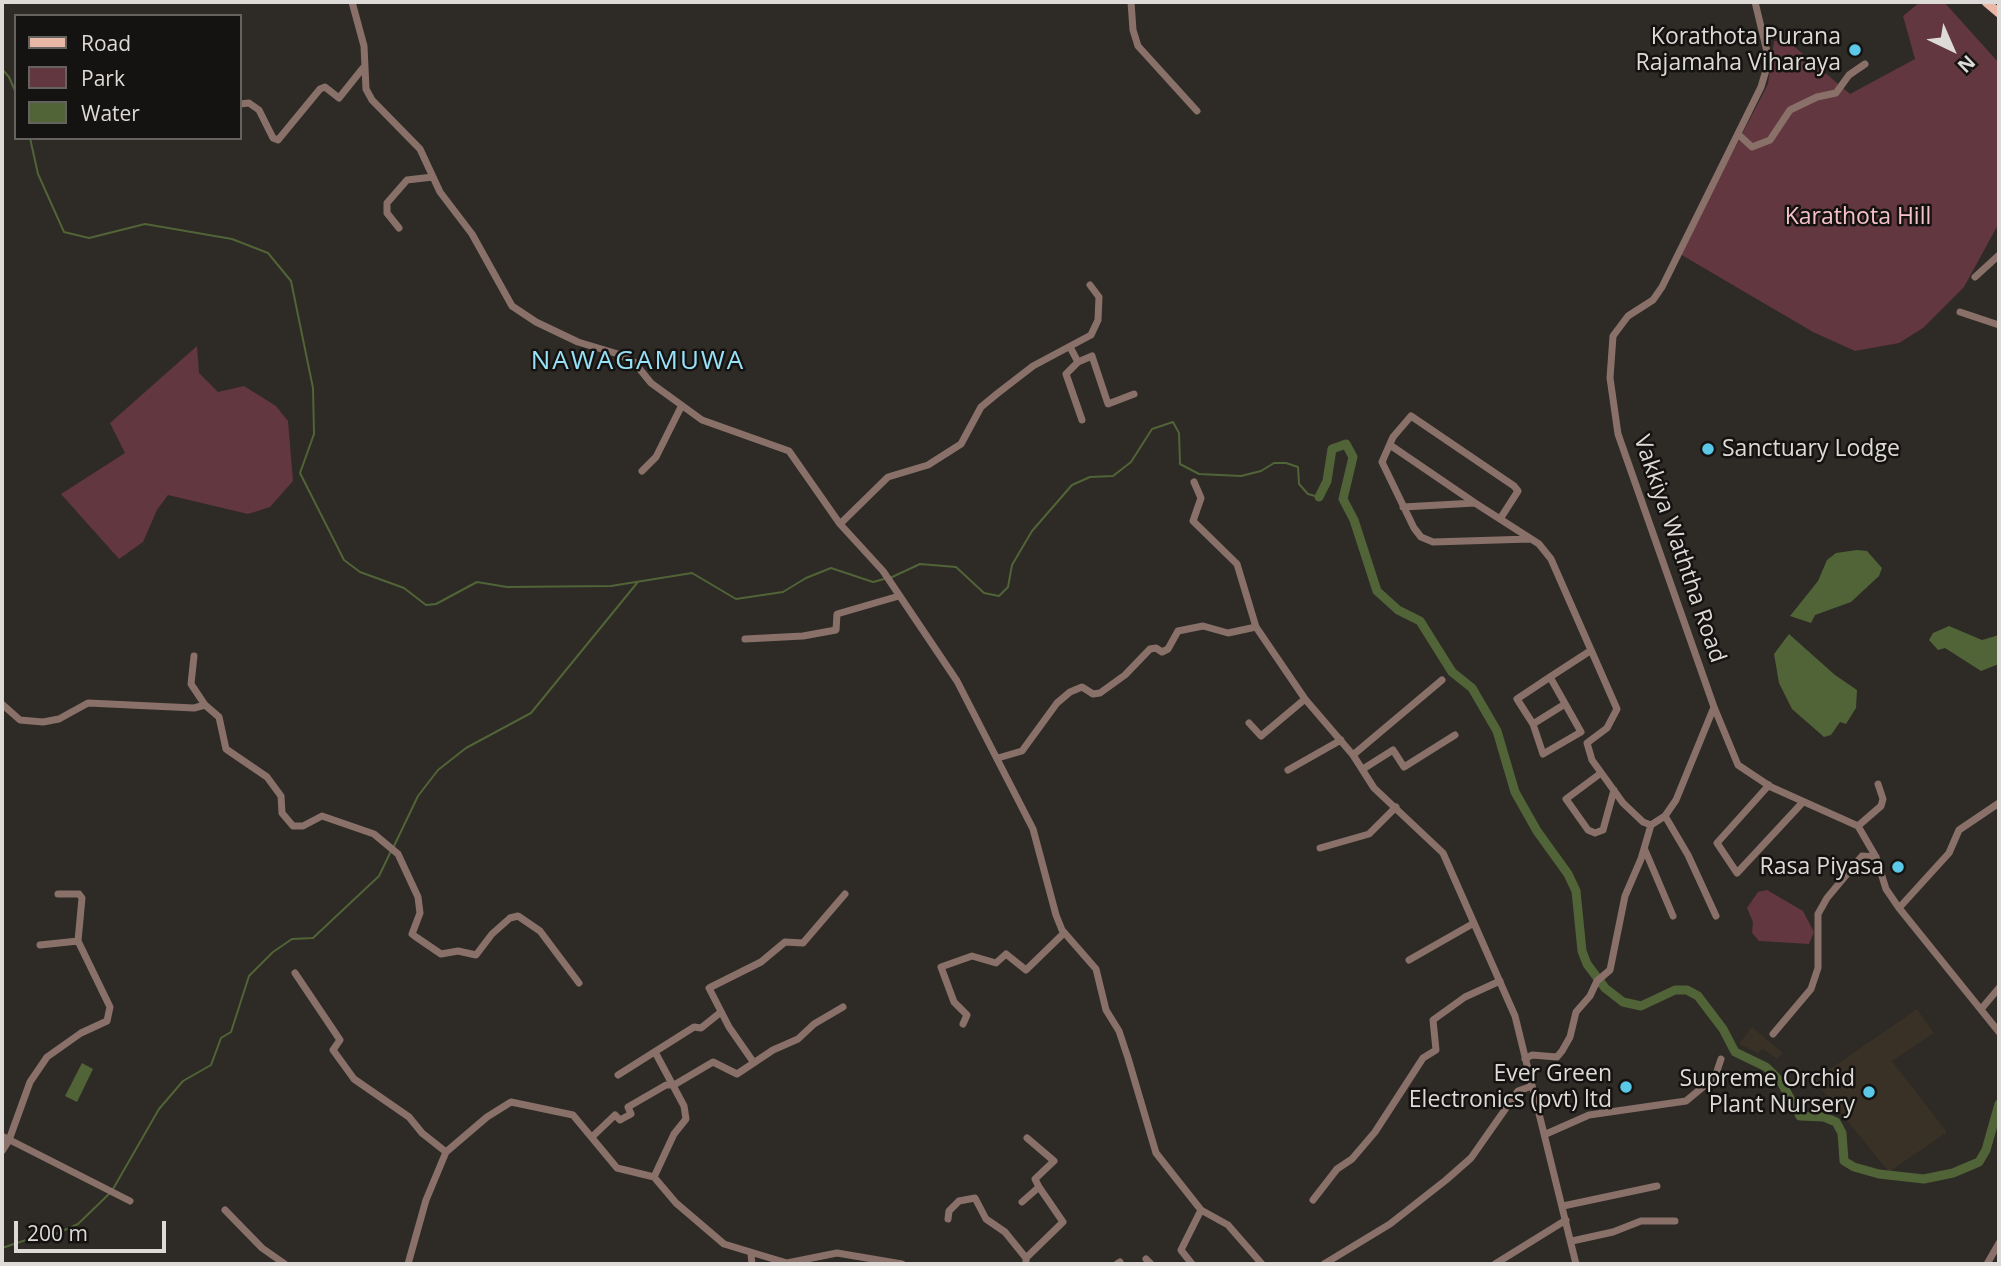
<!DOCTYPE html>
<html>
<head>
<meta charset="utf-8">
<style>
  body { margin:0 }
  #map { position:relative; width:2001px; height:1266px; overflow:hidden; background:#2e2a25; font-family:"Open Sans",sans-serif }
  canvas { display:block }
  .frame { position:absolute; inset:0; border:4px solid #dddad7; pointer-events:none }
  .legend { position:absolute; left:14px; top:14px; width:228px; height:126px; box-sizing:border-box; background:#151311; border:2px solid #656360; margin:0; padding:9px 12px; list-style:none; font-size:21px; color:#dddad7 }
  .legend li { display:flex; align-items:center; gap:14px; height:35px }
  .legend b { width:35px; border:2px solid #656360 }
  .north { position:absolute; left:1917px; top:14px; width:70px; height:70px; -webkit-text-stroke:5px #151311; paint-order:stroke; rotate:136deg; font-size:19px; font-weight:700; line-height:28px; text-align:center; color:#dddad7 }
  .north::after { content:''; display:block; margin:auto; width:24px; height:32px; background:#dddad7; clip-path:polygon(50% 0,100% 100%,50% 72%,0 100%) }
  .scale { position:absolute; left:14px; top:1221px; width:152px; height:32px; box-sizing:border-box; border:4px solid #dddad7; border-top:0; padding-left:9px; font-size:21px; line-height:24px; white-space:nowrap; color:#dddad7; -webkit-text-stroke:5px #151311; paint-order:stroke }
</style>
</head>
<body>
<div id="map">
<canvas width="2001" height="1266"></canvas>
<div class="frame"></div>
<ul class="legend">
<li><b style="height:9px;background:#e8b7a6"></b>Road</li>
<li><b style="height:19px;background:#63373f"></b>Park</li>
<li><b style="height:19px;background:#506437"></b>Water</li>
</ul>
<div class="north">N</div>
<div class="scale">200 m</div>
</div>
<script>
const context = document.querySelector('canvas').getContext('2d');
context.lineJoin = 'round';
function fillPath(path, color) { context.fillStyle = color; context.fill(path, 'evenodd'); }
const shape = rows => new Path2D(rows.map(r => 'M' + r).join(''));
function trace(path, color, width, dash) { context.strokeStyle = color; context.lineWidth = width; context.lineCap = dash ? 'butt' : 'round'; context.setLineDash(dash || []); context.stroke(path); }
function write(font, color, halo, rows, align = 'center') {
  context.font = font + ' "Open Sans",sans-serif'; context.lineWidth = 5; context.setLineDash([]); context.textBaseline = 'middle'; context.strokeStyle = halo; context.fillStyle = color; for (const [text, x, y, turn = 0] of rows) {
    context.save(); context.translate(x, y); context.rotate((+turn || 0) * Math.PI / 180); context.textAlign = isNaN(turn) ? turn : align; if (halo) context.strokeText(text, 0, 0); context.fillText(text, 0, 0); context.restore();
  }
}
const built = shape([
  [1917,1009,1934,1033,1892,1061,1947,1132,1889,1172,1814,1080],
  [1752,1027,1783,1053,1777,1059,1763,1049,1758,1053,1739,1044]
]);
const green = shape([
  [1920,2,1944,2,1999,63,1999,223,1964,287,1923,328,1899,343,1855,351,1813,332,1680,254,1768,84,1774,41,1789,42,1850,94,1915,59,1903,16],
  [197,346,199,373,218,392,244,386,276,406,288,421,293,481,270,507,248,514,168,495,157,510,143,542,119,559,61,494,125,453,110,423],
  [1767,890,1803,911,1814,932,1809,944,1759,941,1752,933,1753,922,1747,908,1758,892]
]);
const water = shape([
  [1857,550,1867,551,1882,568,1879,576,1851,602,1815,615,1811,623,1790,616,1818,581,1827,560,1836,553],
  [1949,626,1982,640,1999,635,1999,664,1981,671,1945,648,1938,650,1929,640,1933,633],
  [1789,634,1835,675,1857,690,1856,708,1846,724,1840,722,1831,735,1824,737,1792,709,1779,683,1774,654],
  [82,1063,93,1069,77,1102,65,1096]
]);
const stream = shape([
  [2,69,9,77,16,93],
  [30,138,38,174,64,232,89,238,145,224,232,239,268,253,291,281,313,388,314,434,300,473,344,560,360,572,404,588,426,605,436,604,477,582,507,587,611,586,692,573,736,599,783,592,806,578,831,568,873,582,884,579],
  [890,578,920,564,956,567,984,593,999,596,1008,587,1012,565,1032,531,1072,485,1090,477,1113,476,1131,462,1152,429,1173,422,1179,433,1180,464,1199,474,1241,476,1261,471,1274,463,1286,463,1298,467,1299,484,1308,494,1319,497],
  [394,846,418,796,438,770,466,748,531,713,637,583],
  [113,1189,159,1109,183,1081,211,1065,221,1038,231,1032,249,976,273,952,292,939,313,938,379,876,391,851],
  [2,1248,29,1239,49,1237,78,1224,110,1193]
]);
const river = shape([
  [1319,497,1327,481,1332,449,1346,444,1353,457,1343,499,1354,520,1377,591,1398,610,1420,621,1452,672,1472,688,1497,731,1515,792,1537,831,1568,874,1576,891,1582,951,1587,964,1605,988,1623,1002,1641,1006,1675,990,1687,990,1698,996,1723,1029,1735,1052,1766,1067,1781,1082,1800,1116,1824,1117,1836,1122,1842,1133,1844,1161,1854,1167,1879,1174,1924,1179,1953,1173,1979,1162,1986,1150,1999,1104]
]);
const minor = shape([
  [352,2,364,46,366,89,372,100,420,149,440,192,472,234,512,306,536,322,578,342,618,354,634,362,651,383,702,420,789,451,840,524,883,571,957,681,1033,829,1056,915,1062,930,1096,969,1106,1010,1119,1031,1128,1058,1156,1153,1201,1210,1228,1225,1262,1264],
  [1131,2,1133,30,1138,46,1197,111],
  [1755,2,1769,60,1761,87,1662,287,1653,300,1628,316,1613,336,1610,378,1618,434,1714,707,1738,765,1771,787,1858,826,1876,857,1886,889,1899,908,1999,1032],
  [240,104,249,103,259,110,273,138,278,140,320,89,325,87,339,98,363,68],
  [1739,135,1752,147,1770,140,1790,110,1817,97,1836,93,1849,75,1865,64],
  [399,228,387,213,387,203,407,180,433,177],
  [1975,277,1999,255],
  [1960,312,1999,325],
  [1070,347,1078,362,1092,356,1108,404,1134,394],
  [1078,362,1066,374,1082,420],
  [1390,445,1475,503],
  [642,471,656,457,681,407],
  [1194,482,1201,498,1193,521,1237,564,1256,627],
  [1403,507,1475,503,1500,519],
  [840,524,888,477,928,465,961,444,981,407,998,393,1033,366,1091,335,1098,320,1099,297,1090,285],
  [1530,539,1433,542,1421,537,1414,528,1382,462,1393,437,1411,416,1514,486,1518,491,1500,519,1539,544,1551,559,1617,709,1607,728,1587,743,1592,760,1623,803,1643,822,1651,825],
  [745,639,803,636,836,630,837,614,899,596],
  [1550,677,1581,732,1543,754,1533,724,1517,699,1550,677,1590,651],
  [2,704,20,720,43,722,59,719,88,703,194,708,205,705,191,684,194,656],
  [205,705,219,717,226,749,267,777,281,796,282,813,293,826,303,826,322,816,374,834,398,854,418,897,420,913,412,934,416,937,441,954,458,951,476,955,492,934,510,918,518,916,540,931,579,983],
  [1249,723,1261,736,1305,699],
  [1533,724,1565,704],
  [1353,755,1442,680],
  [998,758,1022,751,1057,703,1070,692,1082,687,1093,694,1100,693,1125,675,1150,649,1156,648,1162,652,1168,649,1178,631,1203,626,1228,633,1256,627,1305,699,1353,755,1374,788,1443,853,1515,1016,1576,1264],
  [1363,769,1393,750,1404,767,1455,735],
  [1288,770,1341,740],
  [1601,773,1566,799,1588,830,1595,833,1603,830,1614,790],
  [1769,785,1717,843,1737,873,1803,802],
  [1665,816,1688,855,1716,916],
  [1858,826,1881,806,1883,799,1878,784],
  [1320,848,1369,834,1396,807],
  [1645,850,1673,916],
  [1899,908,1949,853,1959,830,1999,803],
  [40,945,78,941],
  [1409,960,1474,923],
  [295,973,340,1040,333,1050,354,1079,409,1117,422,1133,446,1152],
  [1982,1008,1999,988],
  [963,1024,967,1015,954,1002,941,967,972,956,996,963,1006,954,1026,970,1064,933],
  [1773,1034,1811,989,1818,968,1818,914,1827,898,1862,856,1876,857],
  [1525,1059,1532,1055,1557,1057,1562,1051,1570,1037,1576,1012,1590,996,1597,981,1610,970,1625,896,1641,859,1651,825,1665,816,1676,800,1714,707],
  [754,1063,729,1027,709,988,761,962,785,942,803,943,845,894],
  [618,1075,694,1027,701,1028,721,1012],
  [1546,1134,1589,1115,1686,1101,1715,1077,1721,1059],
  [2,1136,130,1201],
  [593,1136,615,1115,620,1120,631,1114,628,1107,666,1085,674,1085,713,1062,737,1074,773,1050,798,1039,814,1024,843,1007],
  [1027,1138,1054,1161,1035,1179,1039,1187],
  [2,1151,9,1140,30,1082,47,1057,81,1033,107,1021,110,1007,78,941,82,898,79,894,58,894],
  [654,1177,674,1134,686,1119,684,1106,655,1052],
  [1313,1200,1337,1169,1352,1159,1375,1132,1423,1058,1436,1050,1433,1020,1465,997,1500,981],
  [1022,1202,1039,1187,1063,1222,1026,1258,1026,1264],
  [1563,1206,1657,1186],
  [225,1210,262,1248,285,1264],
  [948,1219,949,1211,959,1201,975,1198,986,1219,1005,1232,1026,1258],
  [1572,1241,1613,1232,1641,1221,1675,1221],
  [751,1254,752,1264],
  [1146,1259,1151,1264],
  [408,1264,426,1200,446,1152,487,1117,511,1102,573,1115,617,1168,654,1177,676,1203,724,1244,787,1263,837,1253,902,1264],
  [1117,1264,1120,1262],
  [1192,1264,1181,1250,1201,1210],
  [1324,1264,1390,1224,1446,1180,1471,1158,1518,1091,1532,1086],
  [1495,1264,1566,1220],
  [1987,1264,1999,1243]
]);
const major = shape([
  [1986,2,1999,13]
]);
const markers = [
  [1855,50,7,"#5ac8e6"],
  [1708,449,7,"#5ac8e6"],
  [1898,867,7,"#5ac8e6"],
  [1626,1087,7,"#5ac8e6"],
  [1869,1092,7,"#5ac8e6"]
];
const poiNames = [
  ["Korathota Purana",1841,37],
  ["Rajamaha Viharaya",1841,63],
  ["Sanctuary Lodge",1722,449,"left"],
  ["Rasa Piyasa",1884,867],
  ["Ever Green",1612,1074],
  ["Electronics (pvt) ltd",1612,1100],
  ["Supreme Orchid",1855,1079],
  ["Plant Nursery",1855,1105]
];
const parkNames = [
  ["Karathota Hill",1858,217]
];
const streetNames = [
  ["Vakkiya Waththa Road",1679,549,71]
];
const quarterNames = [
  ["NAWAGAMUWA",638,362]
];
fillPath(built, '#393026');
fillPath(green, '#63373f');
fillPath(water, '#506437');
trace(stream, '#506437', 2);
trace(river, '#506437', 9);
trace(minor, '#897169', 7);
trace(major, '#e8b7a6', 9);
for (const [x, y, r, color] of markers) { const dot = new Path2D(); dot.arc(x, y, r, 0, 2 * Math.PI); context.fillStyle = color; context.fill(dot); trace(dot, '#151311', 2.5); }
write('23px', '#dddad7', '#151311', poiNames, 'right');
write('23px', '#f6c1c8', '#151311', parkNames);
write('23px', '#dddad7', '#151311', streetNames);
context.letterSpacing = '2px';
write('26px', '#97e2f8', '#151311', quarterNames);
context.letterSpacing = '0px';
</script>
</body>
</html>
